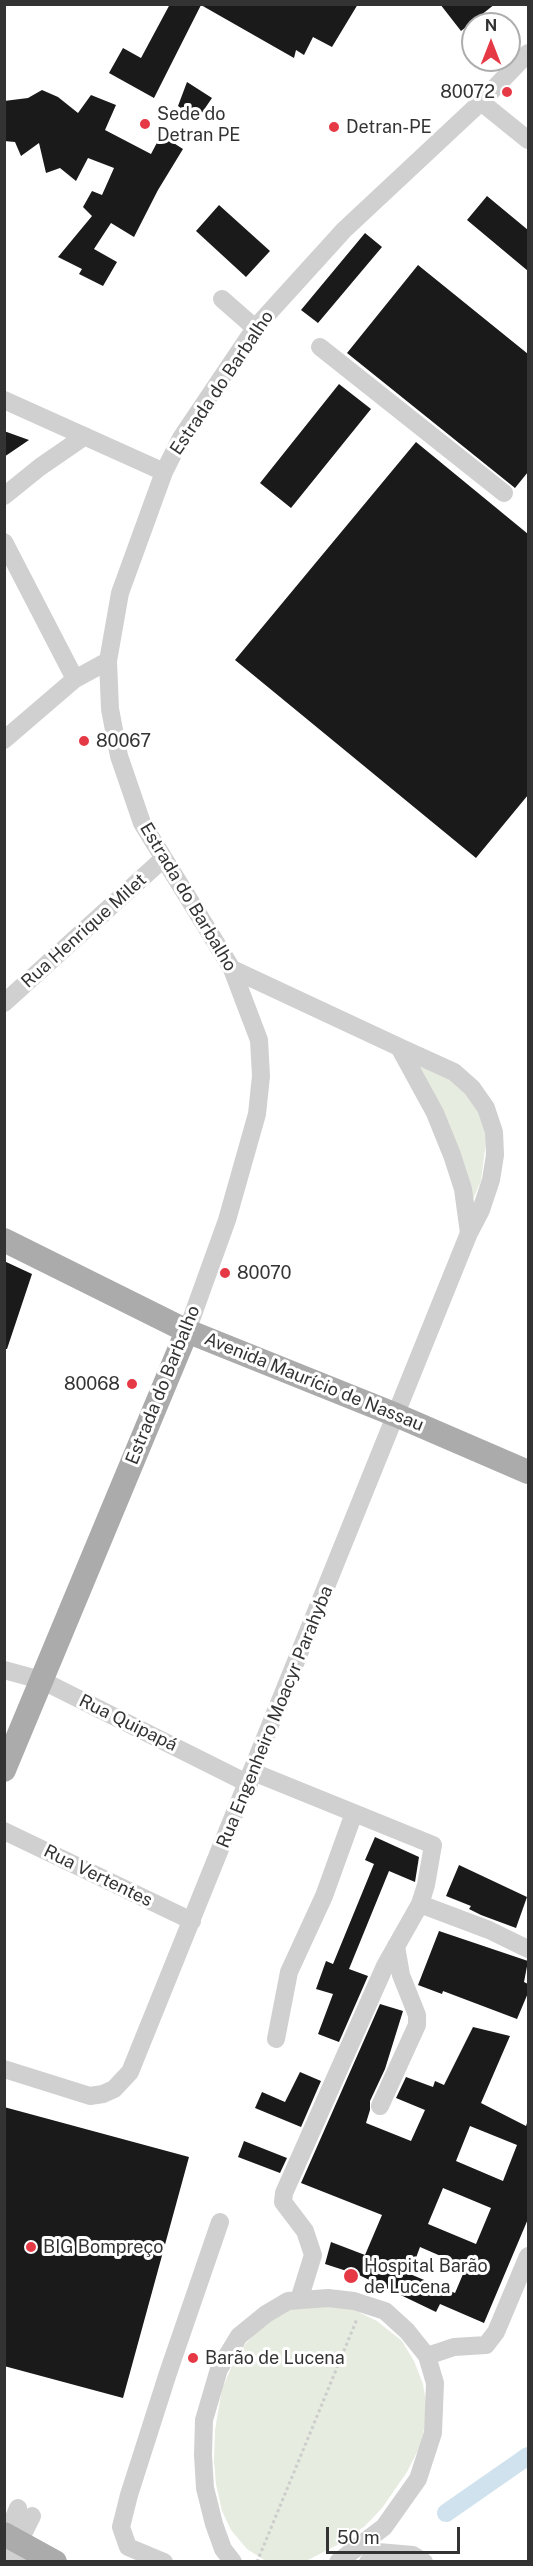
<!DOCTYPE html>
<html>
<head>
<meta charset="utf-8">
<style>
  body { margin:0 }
  #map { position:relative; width:533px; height:2566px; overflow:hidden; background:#fff; font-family:"Public Sans",sans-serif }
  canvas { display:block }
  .frame { position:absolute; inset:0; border:6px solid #333; pointer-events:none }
  .north { position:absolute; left:461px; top:12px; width:60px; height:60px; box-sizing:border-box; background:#fff; border:2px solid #adadad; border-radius:50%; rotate:0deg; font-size:16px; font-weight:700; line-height:24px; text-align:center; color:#333 }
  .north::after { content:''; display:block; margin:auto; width:21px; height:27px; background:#e63946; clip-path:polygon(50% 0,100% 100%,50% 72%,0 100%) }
  .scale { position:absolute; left:326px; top:2527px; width:134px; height:27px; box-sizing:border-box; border:3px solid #333; border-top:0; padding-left:8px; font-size:18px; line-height:21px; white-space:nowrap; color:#333; -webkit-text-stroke:4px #fff; paint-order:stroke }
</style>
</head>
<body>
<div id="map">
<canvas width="533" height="2566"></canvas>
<div class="frame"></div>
<div class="north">N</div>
<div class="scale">50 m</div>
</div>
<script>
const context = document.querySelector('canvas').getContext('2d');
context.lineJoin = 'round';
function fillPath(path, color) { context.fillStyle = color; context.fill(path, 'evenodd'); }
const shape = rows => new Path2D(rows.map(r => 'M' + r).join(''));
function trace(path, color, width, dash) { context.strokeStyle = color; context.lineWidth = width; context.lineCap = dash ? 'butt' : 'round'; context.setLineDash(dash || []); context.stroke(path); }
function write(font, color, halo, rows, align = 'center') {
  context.font = font + ' "Public Sans",sans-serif'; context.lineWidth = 6; context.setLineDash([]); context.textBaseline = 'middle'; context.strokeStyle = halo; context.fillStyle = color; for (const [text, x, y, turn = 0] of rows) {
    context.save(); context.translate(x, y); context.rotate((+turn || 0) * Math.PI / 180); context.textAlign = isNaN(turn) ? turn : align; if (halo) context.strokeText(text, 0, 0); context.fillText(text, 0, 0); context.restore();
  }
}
const green = shape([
  [413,1058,438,1063,484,1115,486,1142,481,1181,470,1206],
  [319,2306,352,2309,377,2321,402,2341,414,2361,423,2384,427,2408,422,2442,407,2472,382,2508,365,2526,337,2545,308,2560,279,2562,264,2560,247,2549,231,2530,222,2511,216,2484,214,2461,215,2430,222,2389,238,2352,261,2327,288,2309]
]);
const canal = shape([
  [446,2513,528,2456]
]);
const building = shape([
  [170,4,358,4,332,47,313,37,304,55,296,50,294,58,201,5,154,98,109,73,123,48,141,58],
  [440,4,495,4,461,31],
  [187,82,212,98,197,120,178,106],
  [42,90,58,97,78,113,91,95,116,105,105,130,151,154,161,135,183,149,158,190,134,237,111,223,94,249,117,262,103,286,79,274,82,269,58,257,92,216,83,207,92,191,102,195,114,168,88,158,76,181,60,168,46,173,39,143,21,156,15,142,4,141,4,101,28,98],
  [487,196,528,230,528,271,467,220],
  [219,205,270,251,246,277,196,231],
  [365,233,382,247,318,323,301,310],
  [418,265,528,354,528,472,515,488,347,353],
  [339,384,371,409,291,508,260,483],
  [4,431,29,440,4,457],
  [416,442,528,534,528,795,476,858,235,660],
  [4,1261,32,1274,7,1349,4,1349],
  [375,1837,419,1857,415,1882,389,1871,349,1969,368,1976,339,2042,318,2034,333,1994,316,1989,326,1961,333,1964,374,1864,365,1860],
  [459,1865,527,1897,516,1928,481,1915,469,1909,471,1906,446,1896],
  [439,1931,528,1961,524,1982,528,1984,528,1993,517,2019,443,1991,442,1994,418,1985],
  [380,2004,403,2011,385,2069,370,2101,370,2110,366,2123,411,2141,425,2110,396,2098,406,2077,433,2087,435,2081,444,2085,473,2027,510,2036,481,2103,526,2126,528,2120,528,2219,484,2323,440,2304,436,2312,359,2275,325,2264,331,2242,365,2255,382,2215,301,2183],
  [470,2126,517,2145,503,2181,456,2161],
  [443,2188,491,2208,476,2244,428,2224],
  [420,2247,466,2267,455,2293,410,2274],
  [300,2072,321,2081,301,2127,255,2108,262,2092,285,2102],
  [4,2107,189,2157,123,2398,4,2366],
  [244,2141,287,2158,280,2173,238,2157]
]);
const path = shape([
  [257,2562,357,2319]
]);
const minor = shape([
  [481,102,528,140],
  [222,299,255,328],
  [320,347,504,493],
  [4,400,164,472],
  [4,496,40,467,85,436],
  [4,542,75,679],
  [4,740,75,679,108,661],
  [4,1003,163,859],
  [399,1047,454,1072,472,1088,486,1108,494,1132,495,1155,491,1180,481,1210,469,1233],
  [187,1331,227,1220,257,1114,261,1076,259,1040,232,969,142,823,119,756,110,709,108,661,120,593,164,472,181,438,255,328,344,230,481,102,528,53],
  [4,1670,41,1680,249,1784],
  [253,1772,433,1845,426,1885,420,1904],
  [4,1831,192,1921],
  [276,2039,289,1972,324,1896,354,1813],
  [4,2069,90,2096,103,2094,114,2089,130,2072,469,1233,463,1189,452,1155,435,1113,399,1047,232,969],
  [380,2106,417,2025,417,2015,401,1975,396,1946],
  [299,2300,313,2255,305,2231,283,2202,284,2193,385,1966,420,1904,489,1930,528,1949],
  [427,2356,454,2347,486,2345,496,2332,528,2256],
  [7,2535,18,2508],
  [19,2542,32,2516],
  [4,2553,20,2562],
  [164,2562,128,2547,121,2527,129,2495,168,2373,220,2222],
  [233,2562,223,2549,214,2524,205,2488,203,2455,204,2420,219,2369,239,2336,266,2314,288,2301,328,2298,354,2301,385,2311,407,2331,427,2356,435,2383,433,2433,418,2479,384,2527,338,2562],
  [368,2562,378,2552,413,2555,424,2562]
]);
const major = shape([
  [4,1240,187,1331,396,1415,528,1472],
  [4,1770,187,1331],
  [4,2534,55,2562]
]);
const markers = [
  [507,92,6,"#e63946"],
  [145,124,6,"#e63946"],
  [334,127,6,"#e63946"],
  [84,741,6,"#e63946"],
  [225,1273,6,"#e63946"],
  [132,1384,6,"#e63946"],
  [31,2247,6,"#e63946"],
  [351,2276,8,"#e63946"],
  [193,2358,6,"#e63946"]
];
const poiNames = [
  ["80072",495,92,"right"],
  ["Sede do",157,114],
  ["Detran PE",157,135],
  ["Detran-PE",346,127],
  ["80067",96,741],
  ["80070",237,1273],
  ["80068",120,1384,"right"],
  ["BIG Bompreço",43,2247],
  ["Hospital Barão",364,2266],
  ["de Lucena",364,2287],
  ["Barão de Lucena",205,2358]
];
const streetNames = [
  ["Estrada do Barbalho",222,383,-56],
  ["Estrada do Barbalho",188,897,59],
  ["Rua Henrique Milet",84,931,-42],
  ["Avenida Maurício de Nassau",314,1382,22],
  ["Estrada do Barbalho",163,1385,-68],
  ["Rua Engenheiro Moacyr Parahyba",275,1717,-68],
  ["Rua Quipapá",128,1723,26],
  ["Rua Vertentes",98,1876,26]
];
fillPath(green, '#e6ecdf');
trace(canal, '#cfe2ee', 18);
fillPath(building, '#1a1a1a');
trace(path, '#cdcdcd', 3, [3, 3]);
trace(minor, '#d0d0d0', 18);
trace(major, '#ababab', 24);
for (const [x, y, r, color] of markers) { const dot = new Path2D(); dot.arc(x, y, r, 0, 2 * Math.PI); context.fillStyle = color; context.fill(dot); trace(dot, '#fff', 2); }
write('18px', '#333', '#fff', poiNames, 'left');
write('18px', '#333', '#fff', streetNames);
</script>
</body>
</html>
